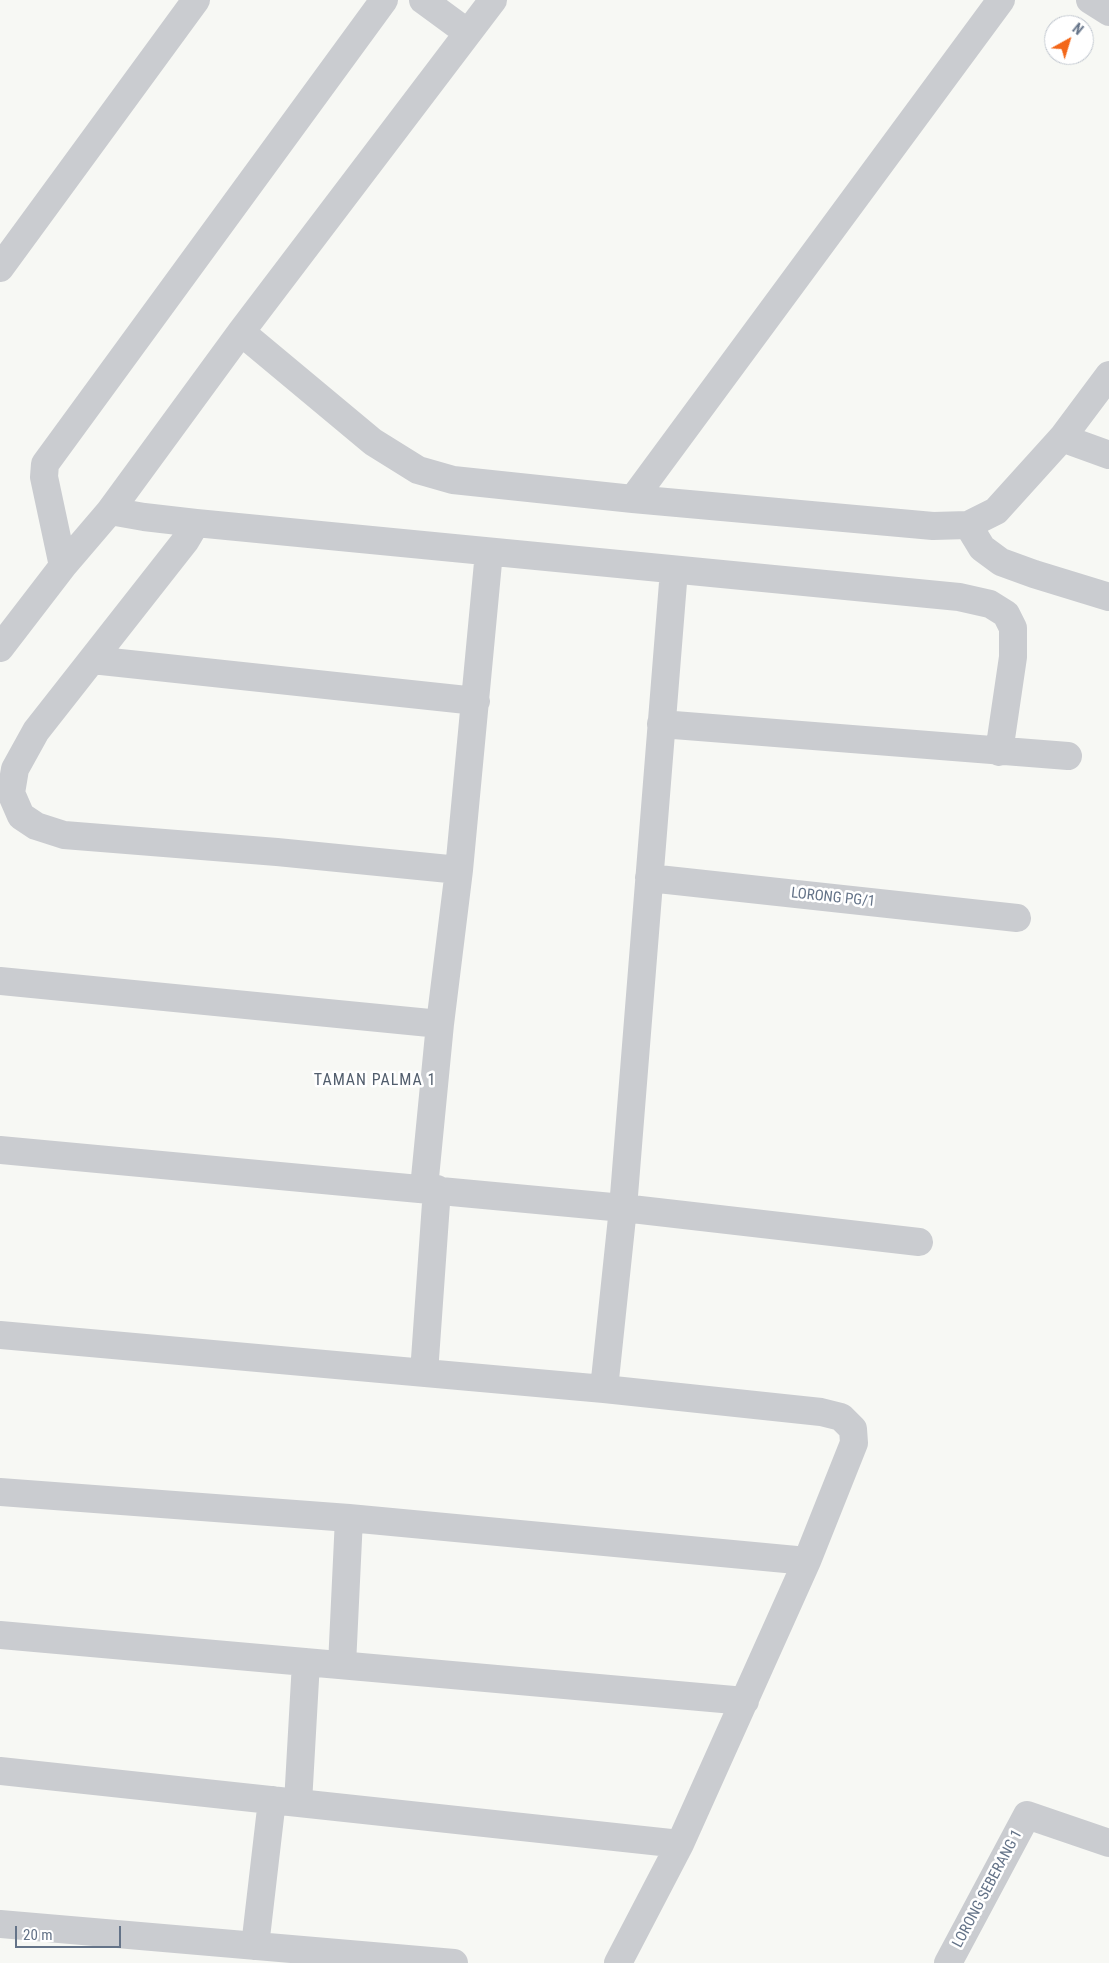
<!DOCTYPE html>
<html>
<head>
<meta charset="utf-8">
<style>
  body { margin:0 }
  #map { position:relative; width:1109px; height:1963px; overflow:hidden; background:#f7f8f4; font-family:"Roboto Condensed",sans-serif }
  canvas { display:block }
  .north { position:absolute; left:1044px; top:15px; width:50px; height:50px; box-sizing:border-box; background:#fff; border:1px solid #c1c7cf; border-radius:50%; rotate:39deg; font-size:14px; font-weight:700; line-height:20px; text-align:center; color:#647388 }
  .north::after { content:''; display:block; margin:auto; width:18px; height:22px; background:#f36719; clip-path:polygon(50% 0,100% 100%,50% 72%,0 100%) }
  .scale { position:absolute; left:15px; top:1926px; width:106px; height:22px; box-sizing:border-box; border:2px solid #647388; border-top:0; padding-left:6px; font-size:15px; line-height:18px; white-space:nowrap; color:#647388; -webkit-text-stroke:4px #fff; paint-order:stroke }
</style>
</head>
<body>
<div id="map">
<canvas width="1109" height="1963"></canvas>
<div class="north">N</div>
<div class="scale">20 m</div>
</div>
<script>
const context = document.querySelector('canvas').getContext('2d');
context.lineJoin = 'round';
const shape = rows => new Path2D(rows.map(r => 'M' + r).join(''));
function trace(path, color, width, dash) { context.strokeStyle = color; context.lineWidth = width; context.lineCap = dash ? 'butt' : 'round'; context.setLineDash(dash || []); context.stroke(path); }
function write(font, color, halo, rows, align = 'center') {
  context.font = font + ' "Roboto Condensed",sans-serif'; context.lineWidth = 5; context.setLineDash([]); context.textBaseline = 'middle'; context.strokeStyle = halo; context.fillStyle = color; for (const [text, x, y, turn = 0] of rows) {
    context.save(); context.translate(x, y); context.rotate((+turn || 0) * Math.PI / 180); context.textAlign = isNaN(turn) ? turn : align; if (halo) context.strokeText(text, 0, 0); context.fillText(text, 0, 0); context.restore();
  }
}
const minor = shape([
  [423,0,468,33],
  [1090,0,1109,12],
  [0,268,196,0],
  [241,332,373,442,418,470,453,480,633,499,933,526,968,525,996,511,1062,438,1109,375],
  [1062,438,1109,455],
  [633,499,1001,0],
  [110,511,144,517,196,523,959,597,990,604,1006,614,1013,628,1013,657,999,752],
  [196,523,186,540,36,731,15,769,11,793,21,816,36,826,64,835,277,852,459,870],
  [968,525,982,548,1001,562,1034,574,1109,597],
  [63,566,44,477,45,464,384,0],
  [0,648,63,566,110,511,241,332,493,0],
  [92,660,476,701],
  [661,724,1068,756],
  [649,878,1017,918],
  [0,981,440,1024],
  [0,1150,623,1208,919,1242],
  [424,1188,440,1024,459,870,489,552],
  [0,1335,604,1389,821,1412,841,1417,853,1429,854,1443,807,1561,680,1844,618,1963],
  [424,1373,437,1189],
  [604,1389,623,1208,674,570],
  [0,1492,349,1518,807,1561],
  [0,1635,745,1701],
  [342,1665,349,1518],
  [0,1771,680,1844],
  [298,1803,306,1662],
  [0,1924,454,1963],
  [255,1946,272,1800],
  [948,1963,1027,1815,1109,1843]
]);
const streetNames = [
  ["LORONG PG/1",833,898,6],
  ["LORONG SEBERANG 1",988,1889,-62]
];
const neighbourhoodNames = [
  ["TAMAN PALMA 1",375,1081]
];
trace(minor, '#caccd0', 28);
write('15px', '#647388', '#fff', streetNames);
context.letterSpacing = '1px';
write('16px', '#525e6d', '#fff', neighbourhoodNames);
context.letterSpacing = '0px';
</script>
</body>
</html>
